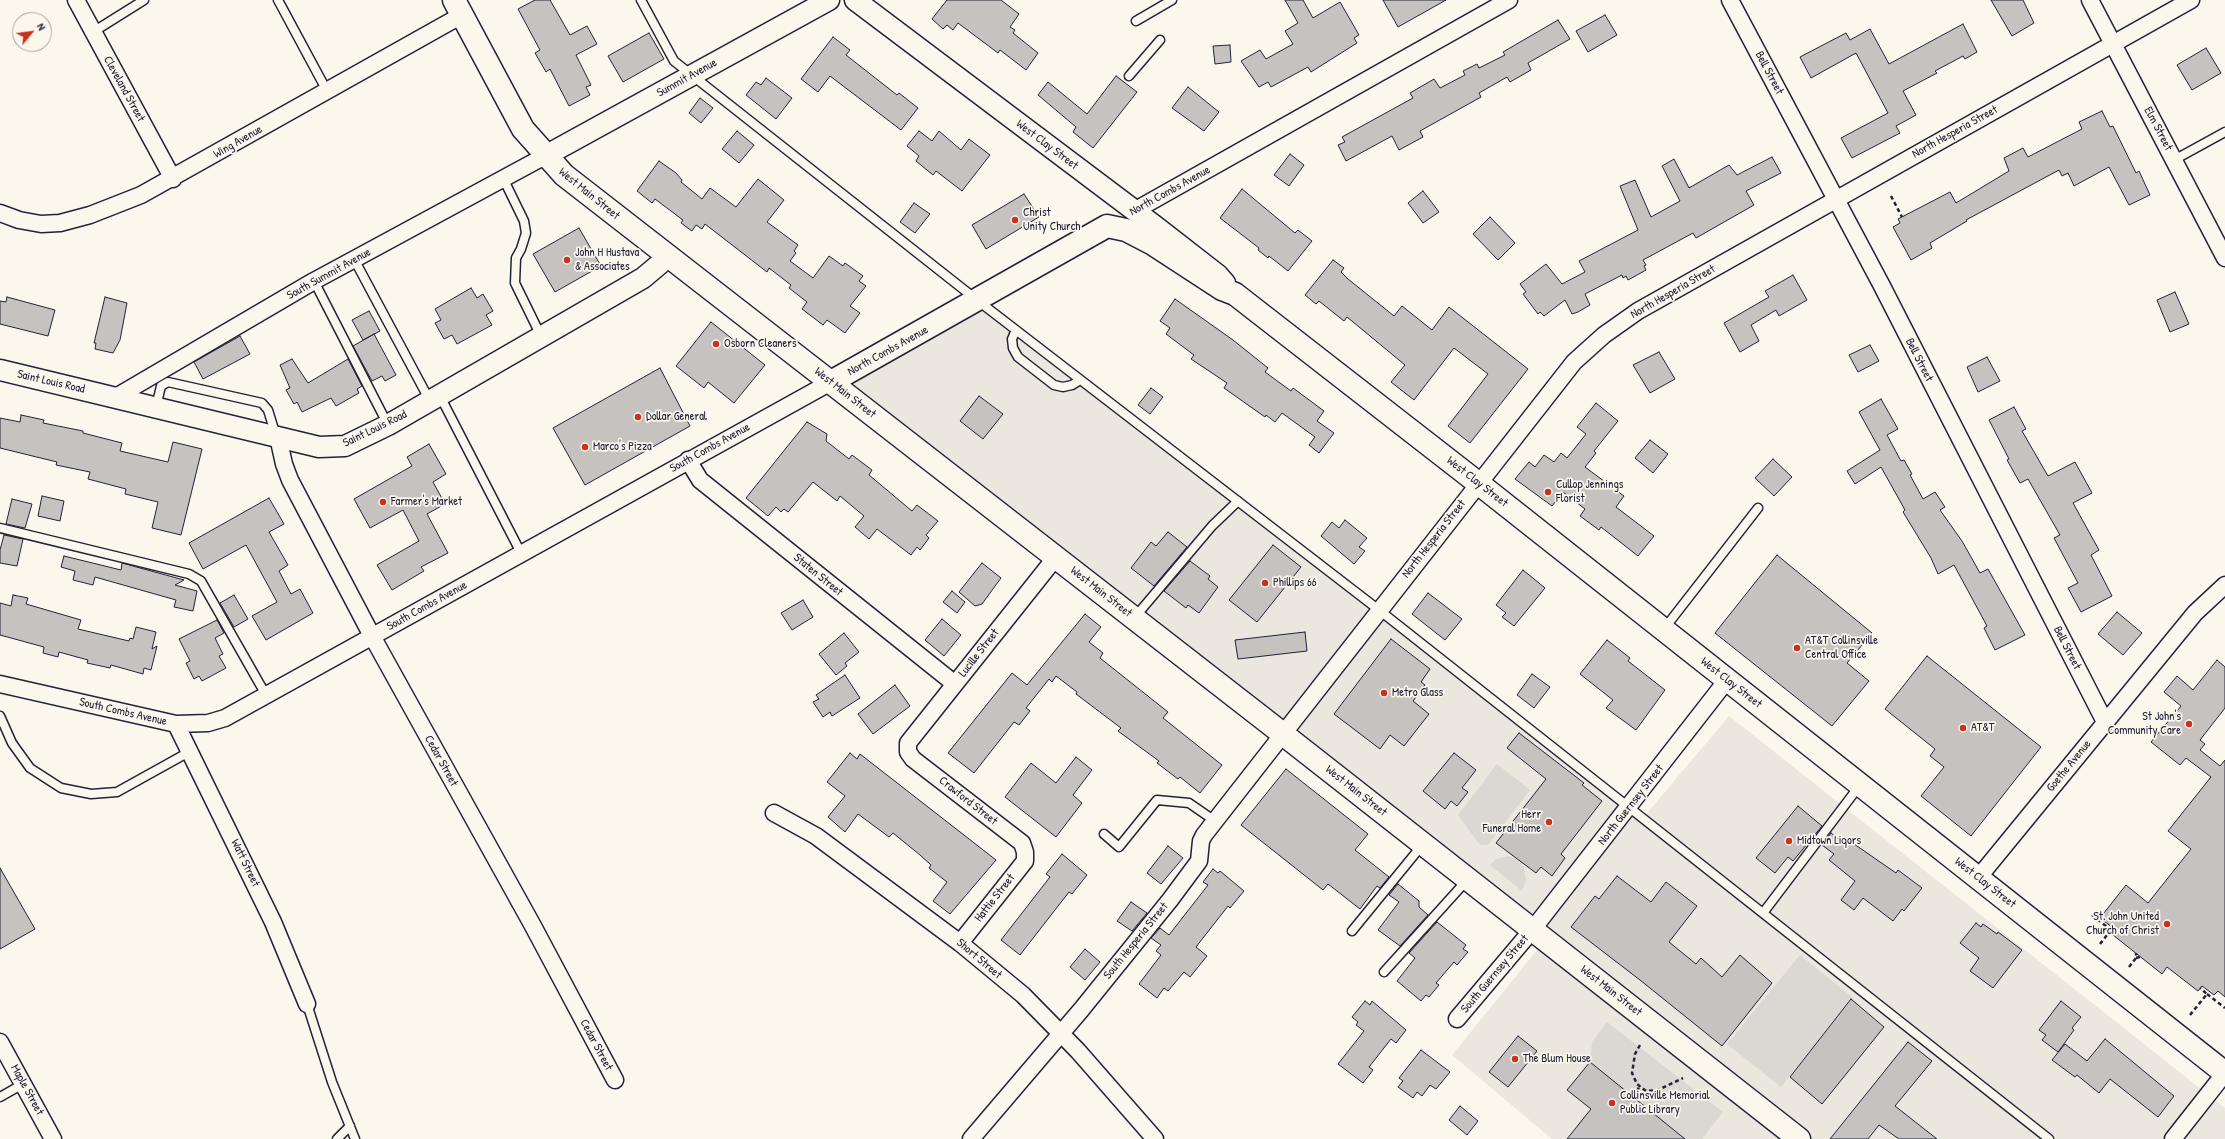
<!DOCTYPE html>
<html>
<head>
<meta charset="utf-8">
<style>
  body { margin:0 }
  #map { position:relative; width:2225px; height:1139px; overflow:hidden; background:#fbf7ec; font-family:"Patrick Hand",sans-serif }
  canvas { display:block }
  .north { position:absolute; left:12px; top:12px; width:40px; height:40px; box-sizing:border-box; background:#fbf7ec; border:1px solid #a4a2a5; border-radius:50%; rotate:61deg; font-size:11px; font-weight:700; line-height:16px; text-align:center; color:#22223b }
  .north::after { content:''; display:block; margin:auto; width:14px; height:18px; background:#c8321e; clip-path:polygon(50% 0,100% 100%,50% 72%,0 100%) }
</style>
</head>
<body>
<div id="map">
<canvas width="2225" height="1139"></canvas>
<div class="north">N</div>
</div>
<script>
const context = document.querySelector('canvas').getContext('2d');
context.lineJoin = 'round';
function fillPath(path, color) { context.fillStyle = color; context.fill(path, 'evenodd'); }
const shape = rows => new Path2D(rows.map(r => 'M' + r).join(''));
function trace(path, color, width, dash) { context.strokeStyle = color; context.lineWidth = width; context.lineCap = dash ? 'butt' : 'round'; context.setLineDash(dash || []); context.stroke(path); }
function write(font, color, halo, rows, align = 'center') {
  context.font = font + ' "Patrick Hand",sans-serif'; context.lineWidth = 3.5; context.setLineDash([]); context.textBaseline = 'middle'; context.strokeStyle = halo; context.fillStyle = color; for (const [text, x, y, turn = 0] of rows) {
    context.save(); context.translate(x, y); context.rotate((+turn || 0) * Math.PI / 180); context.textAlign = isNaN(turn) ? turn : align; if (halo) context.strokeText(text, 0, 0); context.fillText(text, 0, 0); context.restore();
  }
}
const built = shape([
  [977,300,1643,818,1729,716,2225,1108,2225,1139,1552,1139,1452,1055,1546,939,831,382]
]);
const green = shape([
  [1497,764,1530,790,1488,845,1480,845,1458,815],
  [1508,856,1516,859,1524,868,1526,881,1522,891,1490,865,1496,859],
  [1800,955,1852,997,1781,1087,1727,1044],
  [1607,1022,1723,1112,1702,1139,1675,1139,1679,1134,1590,1062,1592,1042]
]);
const building = shape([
  [535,0,550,0,570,35,587,26,597,44,576,55,591,85,586,87,590,95,569,106,550,69,546,72,535,53,540,50,518,9,535,0],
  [947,0,1001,0,1019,14,1010,27,1015,30,1013,33,1038,53,1026,70,1000,50,998,53,958,23,953,30,947,25,943,29,932,19,947,0],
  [1285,0,1303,0,1313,18,1340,2,1359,35,1354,38,1357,43,1311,72,1308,67,1271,87,1268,82,1259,87,1241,61,1260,50,1266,59,1293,44,1285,31,1298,23,1285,0],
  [1383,0,1446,0,1398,27,1383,0],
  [1991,0,2023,0,2034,23,2012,36,1991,0],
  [1605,15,1617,35,1588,52,1576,31,1605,15],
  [1558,20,1570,39,1528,63,1531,70,1510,82,1507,77,1479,93,1481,97,1420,131,1423,137,1399,150,1392,136,1346,161,1338,145,1345,142,1342,137,1413,98,1410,93,1434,79,1440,88,1465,75,1463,71,1477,64,1479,68,1505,55,1503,52,1558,20],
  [1963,24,1977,52,1965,59,1963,56,1935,71,1937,73,1903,91,1916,115,1896,126,1900,133,1852,158,1841,138,1888,113,1856,53,1811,78,1800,57,1846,33,1850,40,1870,29,1889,64,1963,24],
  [649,33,664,59,623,82,608,56,649,33],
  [833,37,850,50,846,55,897,95,899,93,918,108,901,130,830,76,818,92,801,79,833,37],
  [1230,45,1231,62,1215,64,1213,46,1230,45],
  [2206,48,2221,73,2192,90,2177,65,2206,48],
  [1116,76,1137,92,1093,148,1073,132,1076,127,1038,95,1048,82,1087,114,1116,76],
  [766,78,792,98,776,119,746,95,756,82,761,85,766,78],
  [1188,87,1219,112,1204,131,1172,108,1188,87],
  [700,98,713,108,701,123,689,113,700,98],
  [2102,111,2110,127,2113,126,2136,173,2139,171,2150,195,2129,205,2109,167,2074,186,2068,173,2062,176,2059,170,1966,220,1967,221,1930,243,1932,248,1911,260,1893,227,1900,223,1898,219,1950,192,1956,203,2009,171,2004,158,2023,148,2028,157,2082,129,2079,122,2102,111],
  [737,131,754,145,739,163,722,149,737,131],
  [919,131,932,141,939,131,961,150,969,139,990,155,962,191,936,171,933,175,916,161,919,156,907,146,919,131],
  [1290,154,1304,165,1289,186,1274,175,1290,154],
  [1772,157,1781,173,1746,191,1754,205,1696,238,1693,233,1643,260,1646,265,1644,266,1646,270,1628,280,1626,276,1623,278,1622,275,1585,294,1590,305,1578,312,1572,314,1565,300,1544,316,1540,312,1538,314,1523,294,1526,292,1520,284,1546,264,1562,284,1585,272,1579,261,1638,230,1620,186,1635,180,1651,217,1680,201,1662,166,1674,159,1689,188,1729,165,1737,175,1772,157],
  [659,161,676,173,682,180,681,182,702,199,710,188,736,207,758,179,784,200,767,222,798,245,794,251,796,253,790,261,813,278,829,256,843,266,845,263,863,276,859,281,866,286,850,306,860,313,845,333,827,320,823,325,802,309,807,302,789,288,791,285,769,268,767,272,705,224,702,229,696,225,692,231,681,223,683,220,655,199,652,203,637,191,659,161],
  [1242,189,1295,233,1298,230,1312,241,1288,271,1269,256,1268,258,1258,250,1259,248,1220,218,1242,189],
  [1423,191,1439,212,1423,223,1408,203,1423,191],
  [1024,194,1039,217,986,249,972,225,1024,194],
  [914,203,930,214,915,233,900,222,914,203],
  [1490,217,1515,243,1498,260,1473,234,1490,217],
  [579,228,601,266,555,292,533,254,579,228],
  [1333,260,1344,268,1341,272,1348,279,1394,316,1402,306,1432,330,1449,307,1528,369,1470,443,1448,426,1488,374,1454,348,1414,400,1391,382,1405,365,1347,317,1344,321,1319,301,1316,304,1305,295,1333,260],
  [1793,275,1807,300,1779,316,1776,310,1751,325,1759,341,1740,352,1724,323,1769,297,1765,291,1793,275],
  [471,288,477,298,483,294,493,311,486,315,492,325,457,344,452,335,444,339,435,323,441,320,435,309,471,288],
  [2175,292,2189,324,2170,332,2157,300,2175,292],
  [7,297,55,310,48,336,0,324,0,301,6,302,7,297],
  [105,297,127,303,120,340,113,353,95,349,96,343,94,343,105,297],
  [1175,299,1233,340,1268,368,1265,372,1291,391,1293,388,1324,411,1317,421,1334,433,1319,453,1309,445,1315,437,1282,413,1275,422,1266,415,1265,417,1224,388,1227,383,1191,359,1194,355,1166,334,1170,328,1160,321,1175,299],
  [369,311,380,331,363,340,352,320,369,311],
  [711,322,765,365,734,403,708,382,704,388,676,366,711,322],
  [374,334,396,375,385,381,382,376,372,381,353,346,374,334],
  [240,336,250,354,203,379,194,362,240,336],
  [1870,345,1879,361,1858,372,1849,355,1870,345],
  [1659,352,1675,379,1650,393,1633,365,1659,352],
  [1987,357,2000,381,1978,392,1967,367,1987,357],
  [292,359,308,383,348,359,362,386,357,389,359,393,336,406,331,398,302,412,297,402,294,404,286,390,290,388,280,365,292,359],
  [660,368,690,426,585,485,553,428,660,368],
  [1151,388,1163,397,1150,414,1138,405,1151,388],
  [979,396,1003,414,983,439,960,421,979,396],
  [1881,399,1898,429,1887,435,1901,461,1904,460,1912,474,1910,475,1923,499,1935,492,1945,507,1940,510,1962,541,1980,573,1988,569,2025,635,1995,650,1984,628,1987,626,1954,565,1938,574,1931,558,1903,512,1905,510,1881,467,1855,484,1847,471,1880,450,1859,412,1881,399],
  [1596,403,1618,421,1594,451,1596,453,1585,467,1624,496,1616,507,1654,536,1638,556,1601,527,1599,530,1580,516,1585,509,1563,492,1552,506,1515,479,1529,462,1535,467,1544,455,1554,462,1561,453,1567,458,1586,434,1577,427,1596,403],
  [2014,407,2026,429,2022,431,2048,476,2075,462,2092,493,2073,503,2099,550,2091,555,2112,596,2081,612,2068,588,2078,583,2054,538,2060,535,2028,479,2020,483,2007,460,2009,459,1989,420,2014,407],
  [21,415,44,420,43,423,83,431,83,433,122,443,120,451,168,462,173,442,202,449,181,535,152,528,158,502,125,494,126,489,88,479,90,472,56,465,57,462,0,448,0,418,20,422,21,415],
  [807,422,827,434,826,441,849,459,852,455,872,470,869,475,912,511,917,505,938,521,926,535,929,538,920,550,917,547,911,555,877,529,869,539,855,527,864,516,840,496,837,501,813,482,788,512,784,509,781,512,776,507,768,516,746,498,807,422],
  [1650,440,1668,454,1653,473,1635,458,1650,440],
  [429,444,446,474,433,482,445,504,427,514,448,553,421,567,424,571,392,590,377,565,419,541,403,510,370,528,354,499,412,466,407,457,429,444],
  [1773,459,1792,477,1774,496,1755,478,1773,459],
  [42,496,64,501,60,521,38,516,42,496],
  [269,498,284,524,269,532,288,565,279,571,291,594,300,589,313,613,266,640,252,616,277,602,246,545,203,569,189,543,269,498],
  [12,499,32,504,25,528,6,524,12,499],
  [1345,520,1367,538,1359,547,1365,551,1354,564,1321,536,1332,522,1339,528,1345,520],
  [1168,532,1187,547,1154,586,1131,568,1151,542,1156,546,1168,532],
  [4,535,23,539,17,566,0,563,0,550,4,535],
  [1273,545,1301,567,1257,622,1229,600,1273,545],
  [1777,555,1872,633,1847,663,1869,681,1832,726,1715,633,1777,555],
  [64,556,121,570,122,563,184,580,175,585,197,591,193,611,174,607,176,600,95,577,93,585,73,580,75,571,61,567,64,556],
  [1190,561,1210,576,1208,579,1218,587,1199,613,1188,605,1186,608,1164,591,1190,561],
  [982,563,1001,578,982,604,975,606,959,592,982,563],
  [1523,570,1545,588,1514,626,1502,617,1506,613,1496,605,1523,570],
  [952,591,965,602,957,613,943,602,952,591],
  [1428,593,1462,619,1445,640,1412,614,1428,593],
  [13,595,28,598,26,604,81,620,78,629,129,641,130,638,133,639,136,627,156,632,152,649,157,646,151,670,144,668,143,674,111,665,110,668,87,663,88,660,59,652,58,657,43,653,44,647,0,635,0,603,11,606,13,595],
  [234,595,248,619,234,627,220,603,234,595],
  [803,600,813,617,792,630,781,613,803,600],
  [2117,612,2142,633,2123,655,2098,634,2117,612],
  [1085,614,1101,627,1089,642,1103,653,1100,658,1168,712,1163,718,1222,765,1200,793,1180,777,1178,779,1157,763,1159,761,1118,731,1121,728,1076,694,1077,692,1056,676,1052,682,1049,679,1026,708,1030,711,1019,725,1014,722,974,773,948,753,1012,673,1027,685,1085,614],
  [942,619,961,635,944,656,925,640,942,619],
  [217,620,224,633,215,638,223,654,219,656,226,668,202,681,199,676,194,679,186,663,190,661,179,639,217,620],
  [1305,632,1307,651,1238,659,1235,640,1305,632],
  [844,633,859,652,845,663,847,666,836,675,819,654,844,633],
  [1391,639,1430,669,1421,682,1425,685,1413,701,1429,714,1404,746,1390,735,1380,749,1334,714,1391,639],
  [1607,640,1630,658,1628,661,1665,690,1636,730,1606,708,1613,700,1580,674,1607,640],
  [1927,656,2041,747,1971,836,1921,796,1944,767,1930,756,1935,749,1885,709,1927,656],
  [2217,660,2225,667,2225,708,2200,740,2205,744,2200,750,2220,766,2225,760,2225,997,2218,991,2214,995,2202,986,2198,991,2167,967,2162,974,2113,935,2117,931,2100,918,2126,885,2148,903,2191,849,2168,831,2211,777,2186,758,2180,765,2151,742,2181,706,2164,692,2177,676,2193,690,2217,660],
  [1532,674,1550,687,1534,708,1517,695,1532,674],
  [845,675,860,698,832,716,830,712,823,717,813,702,819,699,816,695,845,675],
  [895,685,910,706,873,734,858,714,895,685],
  [1519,733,1584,783,1582,785,1602,801,1561,854,1565,858,1552,876,1541,867,1536,873,1496,843,1546,779,1507,748,1519,733],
  [850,753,857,759,860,754,996,860,950,914,933,901,947,882,929,868,931,865,920,855,893,833,889,837,858,814,845,832,828,817,845,796,827,782,850,753],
  [1454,753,1476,770,1462,788,1468,792,1457,806,1451,801,1445,809,1423,791,1454,753],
  [1076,757,1092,770,1073,795,1082,803,1056,837,1005,797,1031,763,1056,783,1076,757],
  [1286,769,1368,834,1355,850,1389,877,1380,888,1377,886,1360,909,1328,884,1323,890,1241,825,1286,769],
  [1798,806,1822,826,1793,861,1788,857,1775,873,1756,858,1798,806],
  [1831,833,1841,841,1844,837,1896,873,1898,870,1922,888,1904,911,1902,909,1893,921,1863,898,1854,910,1841,900,1855,881,1829,860,1834,854,1822,845,1831,833],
  [1168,846,1183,858,1161,884,1147,873,1168,846],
  [1062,854,1087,875,1072,894,1069,892,1020,955,1001,940,1050,877,1046,874,1062,854],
  [0,868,35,929,0,949,0,868],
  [1213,869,1218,873,1220,871,1244,891,1230,908,1228,906,1196,947,1207,956,1190,977,1184,972,1168,991,1164,988,1157,998,1139,984,1161,955,1156,951,1161,945,1151,938,1160,928,1169,935,1208,885,1203,882,1213,869],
  [1617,876,1651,902,1666,882,1697,906,1669,942,1696,964,1701,958,1722,977,1740,955,1772,983,1722,1046,1640,980,1571,927,1595,896,1599,899,1617,876],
  [1398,884,1419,901,1419,907,1428,915,1400,946,1378,930,1399,902,1389,895,1398,884],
  [1131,902,1147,913,1132,931,1117,921,1131,902],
  [1437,922,1466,945,1463,949,1468,952,1457,965,1454,962,1436,983,1439,985,1429,997,1426,995,1421,1001,1397,981,1415,958,1409,953,1437,922],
  [1976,923,1981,927,1983,924,1997,934,1998,932,2022,950,1993,988,1970,971,1979,958,1960,943,1976,923],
  [1085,949,1100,962,1085,980,1070,967,1085,949],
  [1851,999,1884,1027,1822,1104,1790,1077,1851,999],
  [1365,1001,1370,1005,1372,1001,1406,1030,1396,1043,1391,1039,1369,1067,1373,1070,1363,1083,1338,1064,1364,1031,1356,1025,1358,1022,1352,1017,1365,1001],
  [2061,1001,2081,1017,2072,1028,2074,1030,2058,1052,2042,1040,2046,1035,2039,1030,2061,1001],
  [1518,1036,1537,1051,1508,1087,1489,1072,1518,1036],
  [2105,1039,2174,1096,2158,1117,2110,1079,2099,1093,2077,1075,2075,1077,2052,1060,2065,1044,2087,1061,2105,1039],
  [1908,1042,1932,1061,1895,1106,1937,1139,1899,1139,1879,1125,1868,1139,1830,1139,1908,1042],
  [1421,1050,1450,1072,1436,1089,1430,1085,1422,1096,1417,1092,1413,1098,1398,1087,1403,1081,1399,1078,1421,1050],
  [1590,1062,1611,1079,1685,1139,1567,1139,1591,1109,1567,1090,1590,1062],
  [1460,1106,1478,1121,1467,1135,1449,1120,1460,1106]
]);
const path = shape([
  [1891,196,1902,217],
  [2092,915,2111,930],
  [2100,944,2111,930,2115,933],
  [2136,958,2140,957],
  [2129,967,2136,958,2136,953],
  [2207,994,2225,1008],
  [2190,1015,2207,994,2200,988],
  [1640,1045,1635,1054,1632,1073,1637,1084,1646,1091,1658,1090,1683,1078],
  [1633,1097,1640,1086]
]);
const service = shape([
  [278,0,327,91],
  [641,0,674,61,977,300,1379,610,2049,1139],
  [1136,21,1172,0],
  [93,32,144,0],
  [1129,76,1160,40],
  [2174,160,2225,132],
  [503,178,524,221,526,233,521,249,516,258,515,283,541,336],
  [354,259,430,401],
  [314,281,388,425],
  [1016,330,1012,339,1013,348,1018,357,1054,385,1063,387,1072,385,1080,380],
  [440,396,521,553],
  [156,407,161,386,168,382,262,403,268,410,276,436],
  [0,528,189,574,201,581,266,695],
  [1135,617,1212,526,1238,501],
  [1664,629,1758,508],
  [0,716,12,743,30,768,61,788,91,794,117,792,189,752],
  [1104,834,1119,847,1157,800,1189,803,1215,821],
  [1763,913,1860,785],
  [1352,931,1423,844],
  [1384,972,1468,879],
  [307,1004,332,1082,355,1139],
  [0,1097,23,1084],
  [337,1139,350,1126]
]);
const minor = shape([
  [76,0,173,179],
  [1730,0,1882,286,2105,722],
  [2090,0,2225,258],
  [1134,211,1509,0],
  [0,213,19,220,41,224,60,223,90,215,141,195,462,15],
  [116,397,314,281,545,156],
  [278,437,284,464,290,480,372,636,533,926,615,1080],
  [688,460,700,480,955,684],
  [0,684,176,724,208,723,225,718,831,382],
  [176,724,273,922,307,1004],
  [774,813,816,836,960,943,1023,995,1078,1051,1155,1139],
  [1978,878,2195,613,2225,585],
  [960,943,1025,861,1025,852,1022,843,913,759,908,752,908,743,1056,557],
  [1457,1019,1533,929,1727,680],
  [0,1042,53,1139],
  [971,1139,1081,1010,1170,900,1199,861,1201,841,1204,835,1574,362,1604,335,1638,311,2191,0],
  [2173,1139,2225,1073]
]);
const tertiary = shape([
  [855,0,1155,226,1218,275,1225,283],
  [545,156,829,0],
  [0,370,319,447,345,446,388,425,643,278,668,257]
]);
const secondary = shape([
  [454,0,523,129,564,175,1265,720,1799,1139],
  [831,382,1107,226,1126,230,1153,244,1222,289,1235,294,1478,483,2225,1073]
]);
const markers = [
  [1015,220,4,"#c8321e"],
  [567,260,4,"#c8321e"],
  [716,344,4,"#c8321e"],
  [638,417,4,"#c8321e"],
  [585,447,4,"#c8321e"],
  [1548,492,4,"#c8321e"],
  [383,502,4,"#c8321e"],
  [1265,583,4,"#c8321e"],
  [1797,648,4,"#c8321e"],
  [1384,693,4,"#c8321e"],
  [2189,724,4,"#c8321e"],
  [1963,728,4,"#c8321e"],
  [1549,822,4,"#c8321e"],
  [1789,841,4,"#c8321e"],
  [2167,924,4,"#c8321e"],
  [1515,1059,4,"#c8321e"],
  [1612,1103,4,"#c8321e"]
];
const streetNames = [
  ["Bell Street",1769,73,62],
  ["Summit Avenue",687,78,-29],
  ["Cleveland Street",124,89,61],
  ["Elm Street",2158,129,62],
  ["North Hesperia Street",1955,132,-29],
  ["Wing Avenue",238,142,-30],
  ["West Clay Street",1047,145,37],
  ["North Combs Avenue",1170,191,-29],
  ["West Main Street",589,194,39],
  ["South Summit Avenue",329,274,-29],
  ["North Hesperia Street",1673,292,-30],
  ["North Combs Avenue",888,351,-29],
  ["Bell Street",1919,360,63],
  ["Saint Louis Road",51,382,13],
  ["West Main Street",845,393,38],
  ["Saint Louis Road",375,429,-26],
  ["South Combs Avenue",710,448,-29],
  ["West Clay Street",1477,482,38],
  ["North Hesperia Street",1434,539,-52],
  ["Staten Street",818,575,39],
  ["West Main Street",1101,592,38],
  ["South Combs Avenue",427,606,-29],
  ["Bell Street",2067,648,63],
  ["Lucille Street",979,653,-52],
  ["West Clay Street",1731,683,38],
  ["South Combs Avenue",123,712,13],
  ["Cedar Street",441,761,61],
  ["Goethe Avenue",2069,766,-51],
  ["West Main Street",1356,791,38],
  ["Crawford Street",968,801,38],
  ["North Guernsey Street",1631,805,-52],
  ["Watt Street",245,863,64],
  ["West Clay Street",1985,883,38],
  ["Hattie Street",995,898,-52],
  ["South Hesperia Street",1136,941,-51],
  ["Short Street",979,959,40],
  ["South Guernsey Street",1495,974,-50],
  ["West Main Street",1611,991,38],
  ["Cedar Street",596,1045,62],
  ["Maple Street",27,1090,61]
];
const poiNames = [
  ["Christ",1023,213],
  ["Unity Church",1023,227],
  ["John H Hustava",575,253],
  ["& Associates",575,267],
  ["Osborn Cleaners",724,344],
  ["Dollar General",646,417],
  ["Marco's Pizza",593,447],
  ["Cullop Jennings",1556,485],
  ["Florist",1556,499],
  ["Farmer's Market",391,502],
  ["Phillips 66",1273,583],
  ["AT&T Collinsville",1805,641],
  ["Central Office",1805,655],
  ["Metro Glass",1392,693],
  ["St John's",2181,717,"right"],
  ["Community Care",2181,731,"right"],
  ["AT&T",1971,728],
  ["Herr",1541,815,"right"],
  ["Funeral Home",1541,829,"right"],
  ["Midtown Liqors",1797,841],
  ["St. John United",2159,917,"right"],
  ["Church of Christ",2159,931,"right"],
  ["The Blum House",1523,1059],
  ["Collinsville Memorial",1620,1096],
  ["Public Library",1620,1110]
];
fillPath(built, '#ebe7df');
fillPath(green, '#dbd8d3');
fillPath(building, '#c6c2c0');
trace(building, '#22223b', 1);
trace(service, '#22223b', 11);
trace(minor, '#22223b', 19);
trace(tertiary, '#22223b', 23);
trace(secondary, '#22223b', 25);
trace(path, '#22223b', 2.5, [4, 3]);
trace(service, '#fbf7ec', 8);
trace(minor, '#fbf7ec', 16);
trace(tertiary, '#fbf7ec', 20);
trace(secondary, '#fbf7ec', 22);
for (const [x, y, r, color] of markers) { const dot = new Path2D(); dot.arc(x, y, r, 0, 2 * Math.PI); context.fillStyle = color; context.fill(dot); trace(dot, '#fbf7ec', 1.5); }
write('12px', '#22223b', '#fbf7ec', streetNames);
write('12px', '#22223b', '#fbf7ec', poiNames, 'left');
</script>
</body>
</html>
